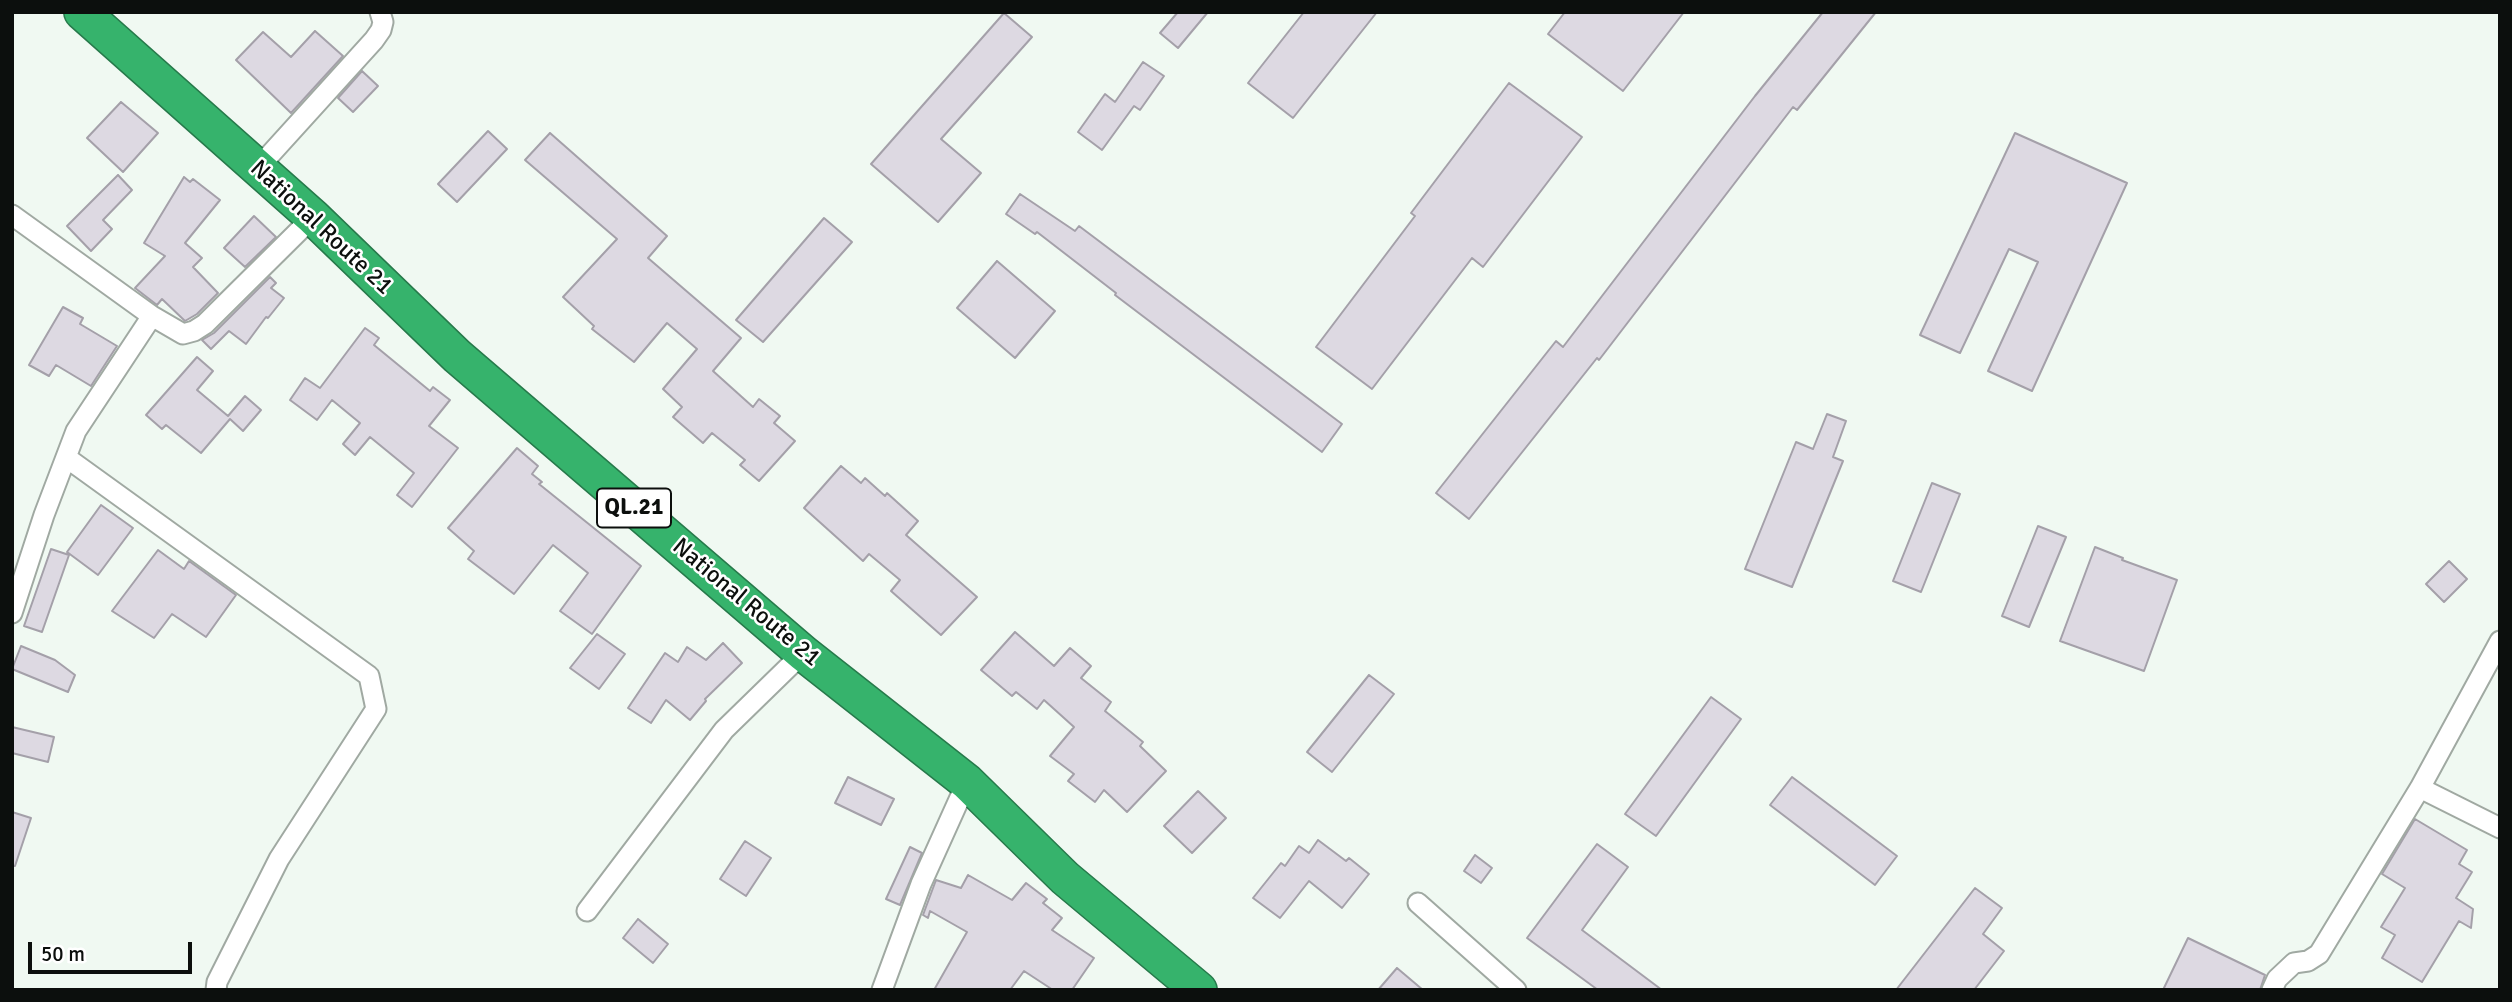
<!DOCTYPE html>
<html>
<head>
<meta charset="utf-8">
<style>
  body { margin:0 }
  #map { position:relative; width:2512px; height:1002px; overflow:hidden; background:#f0f9f2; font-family:Signika,sans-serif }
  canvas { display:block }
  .frame { position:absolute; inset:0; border:14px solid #0c0f0d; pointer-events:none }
  .scale { position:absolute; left:28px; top:942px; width:164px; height:32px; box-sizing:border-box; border:4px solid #0c0f0d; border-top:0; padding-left:9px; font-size:21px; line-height:24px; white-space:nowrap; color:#0c0f0d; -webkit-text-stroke:5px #fff; paint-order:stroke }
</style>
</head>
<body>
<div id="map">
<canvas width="2512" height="1002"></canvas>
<div class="frame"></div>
<div class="scale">50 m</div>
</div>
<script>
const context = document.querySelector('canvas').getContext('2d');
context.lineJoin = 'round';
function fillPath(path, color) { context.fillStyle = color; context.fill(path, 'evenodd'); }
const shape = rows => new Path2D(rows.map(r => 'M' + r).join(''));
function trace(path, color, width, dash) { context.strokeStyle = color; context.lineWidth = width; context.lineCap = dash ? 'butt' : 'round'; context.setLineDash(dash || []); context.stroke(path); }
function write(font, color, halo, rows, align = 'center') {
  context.font = font + ' Signika,sans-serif'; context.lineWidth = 5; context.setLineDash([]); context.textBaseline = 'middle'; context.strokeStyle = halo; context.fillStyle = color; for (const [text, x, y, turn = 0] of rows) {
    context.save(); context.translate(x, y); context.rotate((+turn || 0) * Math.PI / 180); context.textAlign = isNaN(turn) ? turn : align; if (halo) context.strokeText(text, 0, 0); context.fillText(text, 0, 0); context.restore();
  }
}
const building = shape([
  [1178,12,1208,12,1178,48,1160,33,1178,12],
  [1304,12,1377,12,1293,118,1248,83,1304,12],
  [1565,12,1684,12,1623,91,1548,34,1565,12],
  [1823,12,1876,12,1797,110,1793,107,1599,360,1597,358,1469,519,1436,493,1556,341,1563,347,1755,96,1823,12],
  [1004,13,1032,37,941,139,981,173,938,222,871,164,1004,13],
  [315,31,343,56,291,113,236,60,263,32,291,57,315,31],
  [1143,62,1164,76,1140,110,1134,106,1102,150,1078,132,1105,94,1115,102,1143,62],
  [362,71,378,86,353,112,338,98,362,71],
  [1509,83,1582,137,1483,267,1472,258,1372,389,1316,347,1415,216,1411,213,1509,83],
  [121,102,158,133,123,172,87,138,121,102],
  [488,131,507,149,457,202,438,184,488,131],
  [550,133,667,236,648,258,741,338,713,371,753,407,759,399,780,416,774,423,795,441,759,481,740,465,745,460,712,433,703,443,673,417,682,407,663,389,697,349,667,323,634,362,592,329,594,326,563,297,617,239,525,160,550,133],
  [2015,133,2127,183,2032,391,1988,371,2038,262,2009,249,1960,353,1920,335,2015,133],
  [118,175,132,190,103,220,112,229,91,251,67,226,118,175],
  [184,177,190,182,193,179,220,200,185,243,202,258,193,267,218,293,197,314,185,321,162,299,157,305,135,288,165,256,144,243,184,177],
  [1020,194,1075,231,1079,226,1342,424,1322,452,1115,295,1116,293,1037,232,1035,234,1006,214,1020,194],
  [254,216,276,237,245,267,224,248,254,216],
  [824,218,852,242,763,342,736,320,824,218],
  [997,261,1055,311,1015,358,957,308,997,261],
  [270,277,276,283,271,288,284,298,268,318,266,317,246,344,229,331,211,349,202,340,214,333,270,277],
  [63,307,83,318,80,324,117,346,91,386,56,365,49,376,29,365,63,307],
  [365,328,379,338,374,345,430,391,433,387,450,400,429,426,458,448,412,507,397,495,414,473,370,437,355,455,343,444,360,423,332,400,317,420,290,400,305,378,320,388,365,328],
  [197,357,213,371,197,390,228,416,245,396,261,410,243,431,230,419,201,453,166,425,162,429,146,415,197,357],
  [1827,414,1846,421,1833,457,1843,461,1792,587,1745,569,1796,442,1813,449,1827,414],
  [517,448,538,466,532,474,542,482,539,484,641,566,592,634,560,611,588,573,553,545,514,594,468,559,474,551,448,528,517,448],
  [841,466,861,483,865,478,885,496,887,493,918,521,906,535,977,597,941,635,891,591,900,580,869,554,863,561,804,508,841,466],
  [1932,483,1960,494,1921,592,1893,581,1932,483],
  [101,505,133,528,98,575,67,552,101,505],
  [2038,526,2066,537,2029,627,2002,616,2038,526],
  [2095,547,2123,558,2122,560,2177,580,2144,671,2060,641,2095,547],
  [51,549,69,555,42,632,24,626,51,549],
  [158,550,184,569,189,561,236,595,206,637,172,614,154,638,112,611,158,550],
  [2449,561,2467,579,2444,602,2426,584,2449,561],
  [1015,632,1054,666,1070,648,1091,666,1081,678,1111,702,1105,711,1143,742,1140,746,1166,771,1127,812,1104,790,1095,802,1068,781,1074,774,1050,756,1074,727,1044,700,1037,709,1016,692,1012,696,981,670,1015,632],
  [597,634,625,654,599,689,570,668,597,634],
  [723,643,742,663,705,699,706,701,690,720,666,700,651,723,628,708,665,653,678,662,687,647,706,660,723,643],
  [21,646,55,660,75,675,68,692,12,669,21,646],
  [1369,675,1394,694,1332,772,1307,752,1369,675],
  [1711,697,1741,719,1656,836,1625,814,1711,697],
  [12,727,54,737,48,762,12,753,12,727],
  [848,777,894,799,881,825,835,803,848,777],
  [1792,777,1897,856,1875,885,1770,805,1792,777],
  [1198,791,1226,818,1192,853,1164,826,1198,791],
  [12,812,31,818,15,866,12,866,12,812],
  [2415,819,2467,850,2459,864,2472,872,2456,898,2473,909,2471,928,2459,921,2422,982,2382,958,2395,935,2381,927,2405,888,2382,874,2415,819],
  [1318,840,1346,861,1349,858,1369,874,1342,908,1309,881,1280,918,1253,898,1281,863,1285,866,1299,846,1309,853,1318,840],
  [745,841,771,858,746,896,720,879,745,841],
  [1597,844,1628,867,1582,930,1662,990,1598,990,1527,938,1597,844],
  [910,847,922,853,900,905,886,899,910,847],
  [1475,855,1492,868,1481,883,1464,871,1475,855],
  [968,875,1012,900,1026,883,1047,899,1043,903,1062,918,1052,930,1094,958,1072,990,1053,990,1024,971,1010,990,934,990,967,932,930,911,928,918,923,915,936,880,961,888,968,875],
  [1975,888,2002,908,1983,934,2004,951,1974,990,1896,990,1975,888],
  [638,919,668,944,653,963,623,938,638,919],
  [2188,938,2265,975,2260,990,2163,990,2188,938],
  [1397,968,1423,990,1378,990,1397,968]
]);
const street = shape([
  [257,169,374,40,381,30,383,22,380,12],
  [12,215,152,316,183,334,194,331,205,324,313,217],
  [67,458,369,676,376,709,279,859,217,982,216,990],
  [12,613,44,515,76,431,152,316],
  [2420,788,2500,828],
  [1418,903,1516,990],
  [587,911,724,730,803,653],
  [882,990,921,884,967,782],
  [2272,990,2277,979,2294,963,2308,961,2319,954,2420,788,2500,641]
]);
const highway = shape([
  [82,12,313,217,457,356,803,653,967,782,1065,878,1199,990]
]);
const shields = [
  [634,508,74]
];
const shieldNames = [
  ["QL.21",634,508]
];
const streetNames = [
  ["National Route 21",321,228,43],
  ["National Route 21",746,603,40]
];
fillPath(building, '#ddd9e2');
trace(building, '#a4a0a9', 2);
trace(street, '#a0a9a2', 23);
trace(highway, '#277a4b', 38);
trace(street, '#fff', 19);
trace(highway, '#36b36c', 35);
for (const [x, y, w] of shields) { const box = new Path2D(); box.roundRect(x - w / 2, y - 19.5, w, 39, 5); context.fillStyle = '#fff'; context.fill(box); trace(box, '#0c0f0d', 2); }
write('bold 23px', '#0c0f0d', null, shieldNames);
write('24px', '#0c0f0d', '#fff', streetNames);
</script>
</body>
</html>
